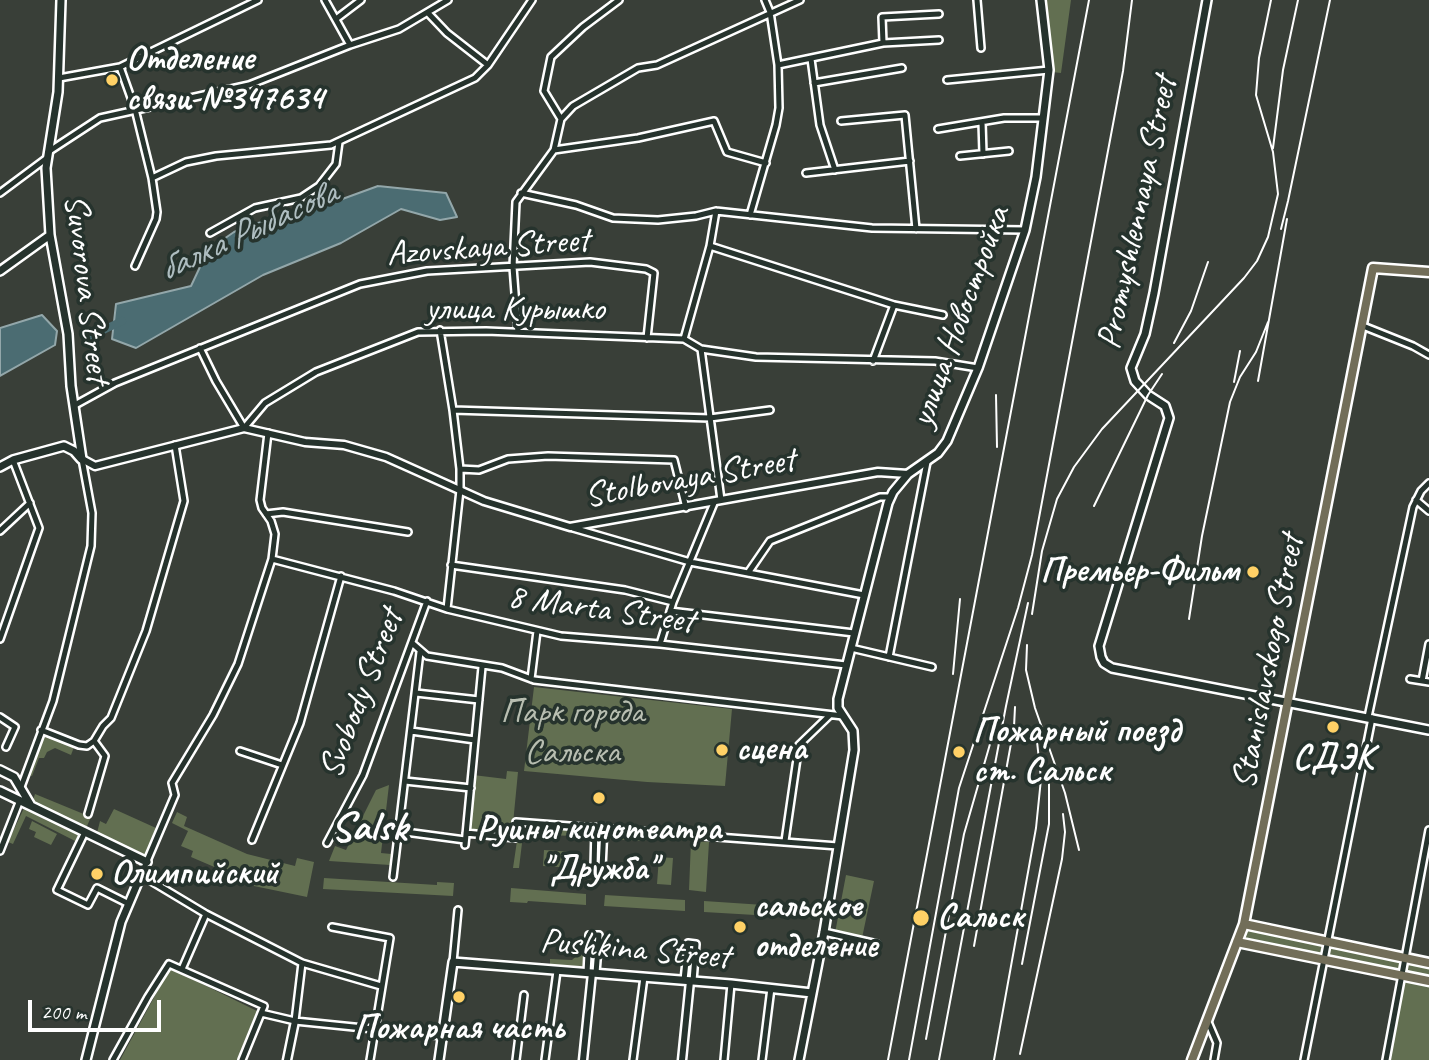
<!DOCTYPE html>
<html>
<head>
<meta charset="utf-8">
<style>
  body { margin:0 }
  #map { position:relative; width:1429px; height:1060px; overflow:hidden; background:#393f38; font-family:Caveat,sans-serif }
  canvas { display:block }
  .scale { position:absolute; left:28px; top:1000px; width:133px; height:32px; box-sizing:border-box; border:4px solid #fff; border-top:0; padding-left:9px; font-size:21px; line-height:24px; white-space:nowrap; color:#fff; -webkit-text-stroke:5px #26332d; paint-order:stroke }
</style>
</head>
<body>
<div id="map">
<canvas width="1429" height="1060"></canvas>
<div class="scale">200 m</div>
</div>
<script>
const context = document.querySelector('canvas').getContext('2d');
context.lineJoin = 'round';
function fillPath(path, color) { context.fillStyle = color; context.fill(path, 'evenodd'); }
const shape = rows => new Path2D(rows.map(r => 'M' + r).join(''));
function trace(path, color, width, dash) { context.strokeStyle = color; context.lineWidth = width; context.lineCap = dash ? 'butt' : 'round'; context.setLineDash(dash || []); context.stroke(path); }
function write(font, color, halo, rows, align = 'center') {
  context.font = font + ' Caveat,sans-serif'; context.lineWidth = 7; context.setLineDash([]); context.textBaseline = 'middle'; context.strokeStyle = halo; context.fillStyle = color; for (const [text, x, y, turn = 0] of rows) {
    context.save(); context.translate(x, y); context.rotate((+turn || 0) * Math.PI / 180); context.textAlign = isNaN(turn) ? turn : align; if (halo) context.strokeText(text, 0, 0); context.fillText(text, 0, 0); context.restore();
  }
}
const green = shape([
  [1044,0,1071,0,1061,73,1052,72],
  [534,687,732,709,725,786,647,782,524,771],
  [46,735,74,747,71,755,55,748,47,752,44,758,39,758,32,776,26,774,40,738],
  [507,771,518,772,512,834,467,829,473,775,506,779],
  [389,785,381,853,391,854,390,865,329,861,335,846,346,850,376,790],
  [35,794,91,817,87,826,83,827,32,803],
  [25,806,81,832,82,835,79,843,26,816,13,844,8,842],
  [114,809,156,828,159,832,146,855,97,833,100,821,106,824],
  [177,812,187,817,184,826,247,854,295,866,297,858,314,862,307,897,254,886,254,884,191,857,193,851,181,846,188,831,172,823],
  [32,821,57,834,51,845,34,837,36,832,29,829],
  [527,827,572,830,572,836,526,834],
  [605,831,642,833,646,841,604,839],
  [518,834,523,835,519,868,513,868],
  [691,841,709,842,706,892,689,890],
  [544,850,574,852,573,868,543,866],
  [659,857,673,858,671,885,657,884],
  [846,875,874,881,862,938,835,933],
  [324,878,437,885,437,882,454,883,453,896,323,889],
  [511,888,586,894,586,905,528,901,527,903,510,902],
  [605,895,685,900,685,911,604,906],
  [704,901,824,909,823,919,704,912],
  [1244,924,1429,963,1429,1060,1386,1060,1401,976,1237,942],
  [582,951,585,951,585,967,550,965,550,959,572,960],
  [170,968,257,1011,237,1060,120,1060]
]);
const water = shape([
  [378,186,446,193,457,217,440,220,401,209,341,243,263,275,136,348,112,339,116,304,191,286,208,250,234,232,253,224,304,213,378,186],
  [42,315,57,331,55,345,0,376,0,328,42,315]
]);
const river = shape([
  [87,338,122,321]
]);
const minor = shape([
  [325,0,350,45],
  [977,0,981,48],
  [428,13,447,33,488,65],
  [336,19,361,0],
  [883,43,882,17,939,14],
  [811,59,820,125,835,170],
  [778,65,883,43,939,40],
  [120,67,135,109,152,178,157,212,156,219,135,266],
  [59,78,120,67,258,0],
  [947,80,1049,70],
  [814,83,902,68],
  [561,119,544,91,551,57,583,27,619,0],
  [841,121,905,115,916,229],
  [982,122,983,154],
  [938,129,1004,118,1043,118],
  [554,150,638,138,714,121,727,152,766,163],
  [48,152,100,118,249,85,350,45,399,29,448,0],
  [960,156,1009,151],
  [806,173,910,161],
  [152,178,186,162,216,156,331,145,475,78,488,65,532,0],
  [0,193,47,158],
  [521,193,576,205,613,218,658,220,696,216,716,211,872,228,1025,230],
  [750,215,776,125,779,108,778,65,770,12,765,0],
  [210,233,255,208,301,198,319,186,336,164,339,142],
  [710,246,894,305,943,315],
  [1363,326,1413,346,1429,355],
  [440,330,453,410,460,469,460,490,447,609],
  [518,332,513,267,516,202,554,150,561,119,573,106,638,68,657,65,800,0],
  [684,339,710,246,716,211],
  [200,348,216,381,244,428,265,403,316,372,418,332,486,331,684,339,701,349,756,357,935,361,978,368],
  [701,349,721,500],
  [873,361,894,305],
  [75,405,115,383,360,284,427,271,590,262,646,269,654,273,647,338],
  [453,410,710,418,770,410],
  [268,433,260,500,262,508,271,521,275,534,272,559,238,664,213,715,172,783,175,795,141,875,206,914,302,963,381,986],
  [460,469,479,470,508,459,548,456,674,460,686,508],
  [1416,500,1429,511],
  [266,514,283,512,408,532],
  [573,528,690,562,864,595],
  [0,531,30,503],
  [272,559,394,591,447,609,561,636,660,644,846,665],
  [451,565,625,590,673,602],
  [748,573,770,541,880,497,891,497],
  [670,611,854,633],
  [0,639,39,528,13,460],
  [412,643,427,656,502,668,534,680,843,716],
  [660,644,673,602,714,503],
  [851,648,932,667],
  [889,657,927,462],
  [531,679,537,631],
  [1410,679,1429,682],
  [1422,681,1429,644],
  [416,693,479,700],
  [0,717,15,727,6,747],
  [1368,717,1413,507,1421,491,1429,483],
  [41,730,79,745,87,746,94,741,103,726,111,718,146,631,184,501,175,445],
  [411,731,475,740],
  [240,751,282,765],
  [405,781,471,788],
  [21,787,53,701,91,546,92,513,82,459],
  [88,814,105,756,94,741],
  [516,822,838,846],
  [595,827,594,867,602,868,604,827],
  [398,831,465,840],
  [85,832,57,890,88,905,97,888,129,904],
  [466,833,515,838],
  [252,840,300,723,341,576],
  [785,841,799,745,830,715],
  [327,843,363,775,427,601],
  [465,845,482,667],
  [0,851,20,800],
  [393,877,420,652],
  [332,927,390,938,370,1060],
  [824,932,877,944],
  [453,962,458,910],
  [182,969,206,914],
  [587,973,589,935,599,935,596,973],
  [684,980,688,943,696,944,693,981],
  [261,1013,295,1021,442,1036],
  [295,1021,302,963],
  [1208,1022,1217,1043,1214,1060],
  [113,1060,148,997,169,964,264,1006,242,1060],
  [516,1060,524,995],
  [545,1060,557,971],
  [633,1060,644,977],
  [724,1060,731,984],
  [762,1060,771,988],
  [1304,1060,1372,718],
  [1386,1060,1429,830]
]);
const tertiary = shape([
  [82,459,95,466,244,428,305,442,344,445,386,457,484,501,570,527,878,472,908,474],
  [287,1060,295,1021],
  [583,1060,592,973],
  [682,1060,690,981]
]);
const secondary = shape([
  [61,0,58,92,46,168,50,235,68,334,71,386,82,459],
  [1207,0,1154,293,1145,334,1131,368,1135,381,1148,395,1165,406,1169,418,1099,646,1101,657,1104,663,1112,668,1429,730],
  [0,271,50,235],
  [0,467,13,460,64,446,74,451,81,459],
  [0,770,14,777,30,804],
  [0,791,147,862],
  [86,1060,121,922,141,875],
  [439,1060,453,962,731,984,812,993],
  [799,1060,824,932,854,750,853,731,838,708,838,699,888,503,893,492,908,474,938,453,947,441,978,368,1025,230,1036,177,1049,70,1041,0]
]);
const primary = shape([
  [1244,924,1429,963],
  [1237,942,1429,981],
  [1192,1060,1244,924,1373,268,1429,272]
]);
const rail = shape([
  [1273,148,1283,70,1298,0],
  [1281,229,1288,201,1330,0],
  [1174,343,1191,311,1208,262],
  [1258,381,1287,219],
  [1234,382,1240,351],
  [996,395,997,447],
  [1094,506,1148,395,1162,374],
  [1032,614,1042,551,1057,499,1074,467,1102,429,1244,278,1257,261,1268,237,1278,194,1273,152,1256,95,1259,58,1271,0],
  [1189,619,1202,536,1230,402,1240,377,1256,352,1268,322],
  [1027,645,1026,670,1035,708,1065,793,1079,850],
  [953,674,960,599],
  [974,946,1014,727,1015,707],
  [1022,964,1049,824,1049,784],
  [926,1039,964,834,990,744],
  [1020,1054,1062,859,1065,832,1063,814],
  [888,1060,1089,0],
  [909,1060,959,788,1018,608,1032,555,1123,71,1132,0],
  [939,1060,1006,706,1028,603],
  [994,1060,1036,828,1041,779,1036,732]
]);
const markers = [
  [112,80,7,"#ffd166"],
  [1253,572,7,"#ffd166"],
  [1333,727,7,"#ffd166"],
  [722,750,7,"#ffd166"],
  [959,752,7,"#ffd166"],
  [599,798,7,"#ffd166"],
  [97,874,7,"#ffd166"],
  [921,918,9,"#ffd166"],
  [740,927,7,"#ffd166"],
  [459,997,7,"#ffd166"]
];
const poiNames = [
  ["Отделение",126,60],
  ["связи №347634",126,100],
  ["Премьер-Фильм",1239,572,"right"],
  ["Пожарный поезд",973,732],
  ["ст. Сальск",973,772],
  ["сцена",736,750],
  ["СДЭК",1333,759,"center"],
  ["Руины кинотеатра",599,830,"center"],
  ["\"Дружба\"",599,870,"center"],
  ["Олимпийский",111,874],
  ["сальское",754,907],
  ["отделение",754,947],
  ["Сальск",937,918],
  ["Пожарная часть",459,1029,"center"]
];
const streetNames = [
  ["Promyshlennaya Street",1138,213,-78],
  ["Azovskaya Street",488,248,-4],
  ["Suvorova Street",86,289,83],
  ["улица Курышко",515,310],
  ["улица Новостройка",961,317,-70],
  ["Stolbovaya Street",690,479,-10],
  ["8 Marta Street",601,610,8],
  ["Stanislavskogo Street",1269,662,-79],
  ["Svobody Street",362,694,-69],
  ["Pushkina Street",635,950,5]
];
const parkNames = [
  ["Парк города",572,713],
  ["Сальска",572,753]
];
const waterNames = [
  ["балка Рыбасова",248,232,-25]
];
const districtNames = [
  ["Salsk",369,829]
];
fillPath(green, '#626f51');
fillPath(water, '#4b6c72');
trace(water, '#93a7aa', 2);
trace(river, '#4b6c72', 8);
trace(minor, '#fff', 10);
trace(tertiary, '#fff', 11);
trace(secondary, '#fff', 12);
trace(primary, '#fff', 13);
trace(minor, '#26332d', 5);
trace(tertiary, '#26332d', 6);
trace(secondary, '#26332d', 7);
trace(primary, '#726e59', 8);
trace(rail, '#fff', 2);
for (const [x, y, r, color] of markers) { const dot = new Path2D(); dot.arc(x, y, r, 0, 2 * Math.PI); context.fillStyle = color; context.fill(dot); trace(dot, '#26332d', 2.5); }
write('bold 35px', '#fff', '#26332d', poiNames, 'left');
write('35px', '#fff', '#26332d', streetNames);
write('35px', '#b8beb1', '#26332d', parkNames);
write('italic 37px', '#aebdc0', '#26332d', waterNames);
write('bold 42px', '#fff', '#26332d', districtNames);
</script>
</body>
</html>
